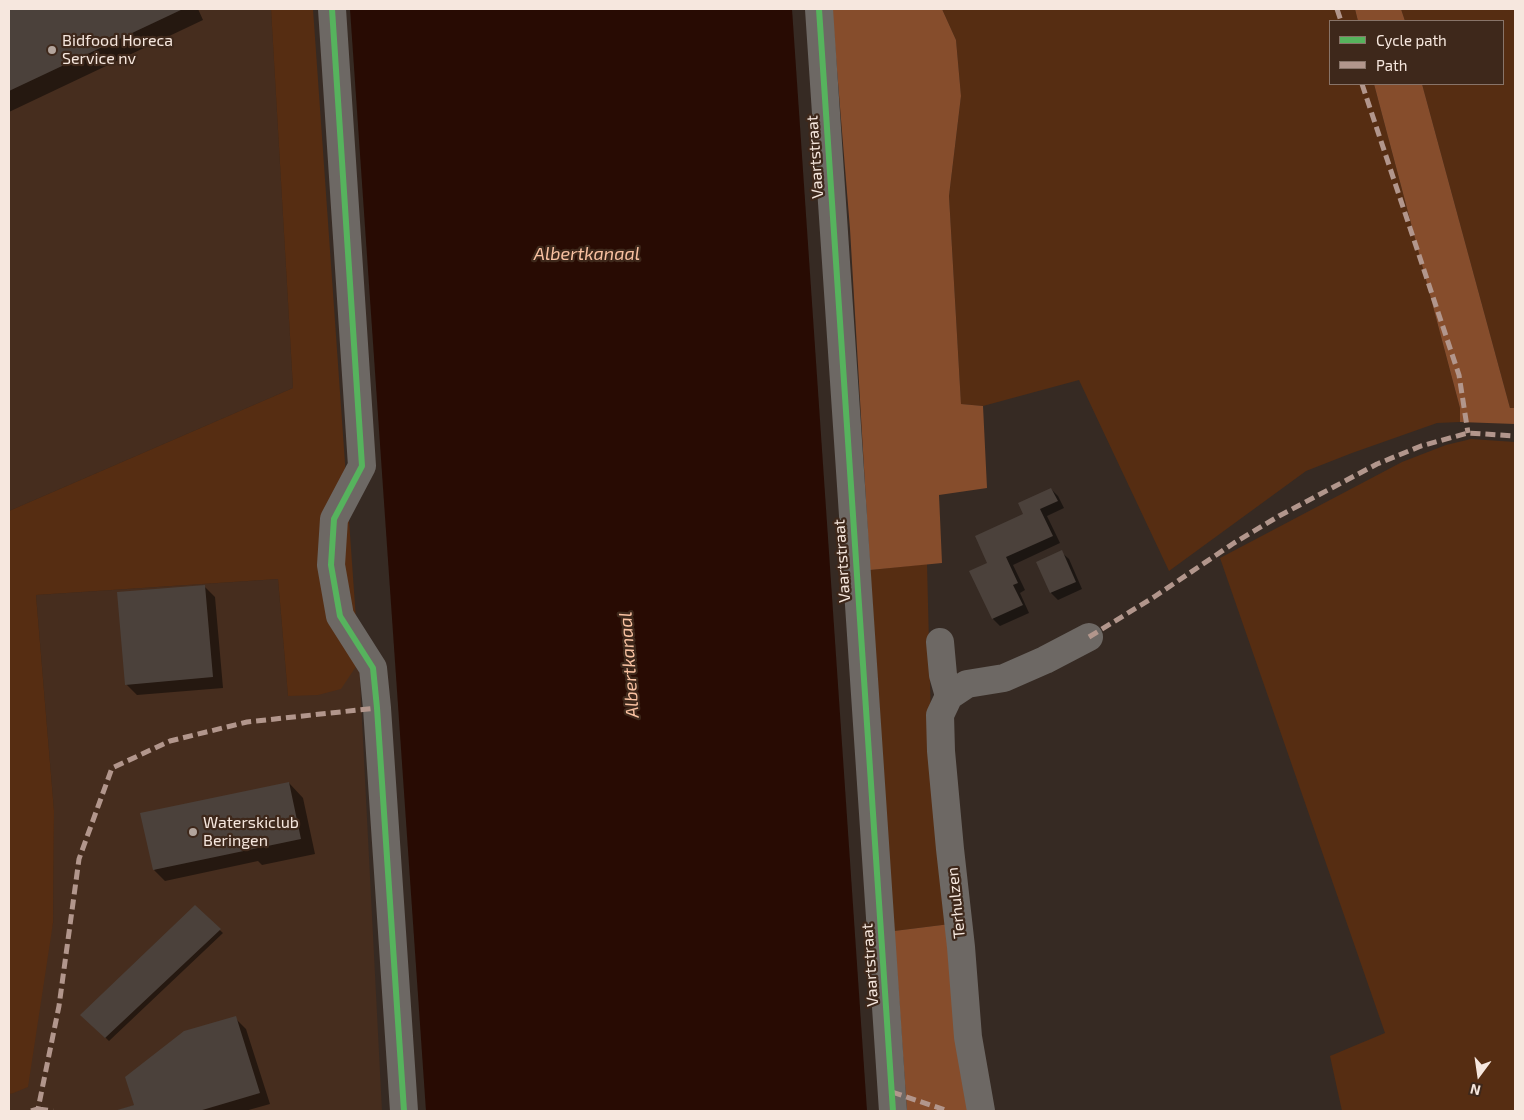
<!DOCTYPE html>
<html>
<head>
<meta charset="utf-8">
<style>
  body { margin:0 }
  #map { position:relative; width:1524px; height:1120px; overflow:hidden; background:#362a23; font-family:"Exo 2",sans-serif }
  canvas { display:block }
  .frame { position:absolute; inset:0; border:10px solid #f6e7de; pointer-events:none }
  .legend { position:absolute; left:1329px; top:20px; width:175px; height:65px; box-sizing:border-box; background:#3e281b; border:1px solid #887469; margin:0; padding:6px 9px; list-style:none; font-size:15px; color:#f6e7de }
  .legend li { display:flex; align-items:center; gap:10px; height:25px }
  .legend b { width:25px; border:1px solid #887469 }
  .north { position:absolute; left:1454px; top:1050px; width:50px; height:50px; -webkit-text-stroke:4px #3e281b; paint-order:stroke; rotate:194deg; font-size:14px; font-weight:700; line-height:20px; text-align:center; color:#f6e7de }
  .north::after { content:''; display:block; margin:auto; width:18px; height:22px; background:#f6e7de; clip-path:polygon(50% 0,100% 100%,50% 72%,0 100%) }
</style>
</head>
<body>
<div id="map">
<canvas width="1524" height="1120"></canvas>
<div class="frame"></div>
<ul class="legend">
<li><b style="height:6px;background:#56b35d"></b>Cycle path</li>
<li><b style="height:6px;background:#b2968c"></b>Path</li>
</ul>
<div class="north">N</div>
</div>
<script>
const context = document.querySelector('canvas').getContext('2d');
context.lineJoin = 'round';
function fillPath(path, color) { context.fillStyle = color; context.fill(path, 'evenodd'); }
const shape = rows => new Path2D(rows.map(r => 'M' + r).join(''));
function trace(path, color, width, dash) { context.strokeStyle = color; context.lineWidth = width; context.lineCap = dash ? 'butt' : 'round'; context.setLineDash(dash || []); context.stroke(path); }
function write(font, color, halo, rows, align = 'center') {
  context.font = font + ' "Exo 2",sans-serif'; context.lineWidth = 4.5; context.setLineDash([]); context.textBaseline = 'middle'; context.strokeStyle = halo; context.fillStyle = color; for (const [text, x, y, turn = 0] of rows) {
    context.save(); context.translate(x, y); context.rotate((+turn || 0) * Math.PI / 180); context.textAlign = isNaN(turn) ? turn : align; if (halo) context.strokeText(text, 0, 0); context.fillText(text, 0, 0); context.restore();
  }
}
const built = shape([
  [9,9,271,9,293,388,9,511],
  [278,579,288,696,359,662,382,1111,9,1111,9,1093,12,1094,53,923,54,811,36,595]
]);
const green = shape([
  [271,9,313,9,359,662,341,689,318,695,288,696,278,579,36,595,54,811,53,923,28,1087,11,1094,9,1093,9,511,293,388],
  [942,9,1355,9,1358,21,1330,21,1330,84,1374,84,1460,408,1460,422,1437,423,1352,453,1306,471,1169,571,1079,380,983,406,961,404,949,196,961,96,956,40],
  [1401,9,1515,9,1515,408,1510,408,1422,84,1503,84,1503,21,1405,21],
  [1471,439,1515,442,1515,1111,1342,1111,1330,1056,1385,1033,1220,558,1402,462,1446,445],
  [927,564,931,722,950,924,894,931,870,570]
]);
const forest = shape([
  [832,9,942,9,956,40,961,96,949,196,961,404,983,406,987,488,939,495,942,563,870,570,850,229],
  [1355,9,1401,9,1405,21,1358,21],
  [1374,84,1422,84,1510,408,1515,408,1515,424,1460,422,1460,408],
  [950,924,973,1111,907,1111,894,931]
]);
const water = shape([
  [350,9,792,9,867,1111,426,1111]
]);
const shadow = shape([
  [9,9,198,9,203,20,9,112],
  [1051,489,1058,496,1064,508,1047,516,1060,543,1013,565,1025,590,1020,593,1029,613,1000,626,993,619,989,563,1025,515],
  [1061,552,1069,559,1082,589,1058,600,1051,593,1038,562],
  [204,586,215,597,223,688,137,695,126,684],
  [289,783,303,798,315,854,262,865,258,861,165,881,154,870],
  [195,907,223,933,109,1041,82,1015],
  [235,1018,246,1029,270,1104,245,1111,116,1111,135,1105]
]);
const building = shape([
  [9,9,183,9,9,91],
  [1051,488,1058,501,1040,509,1053,536,1006,557,1018,583,1013,585,1023,605,992,619,969,571,987,563,975,536,1023,514,1018,503],
  [1062,550,1076,582,1050,593,1036,562],
  [205,585,213,677,125,685,117,592],
  [289,782,301,839,153,870,140,813],
  [195,905,221,929,105,1038,80,1015],
  [236,1016,260,1093,199,1111,114,1111,134,1105,125,1077,184,1031]
]);
const minor = shape([
  [332,9,362,466,334,519,331,565,340,616,373,668,377,708,404,1111],
  [819,9,893,1111],
  [940,642,943,675,949,696],
  [981,1111,968,1037,961,947,950,849,941,751,940,715,949,696,967,684,1004,678,1045,660,1089,637]
]);
const quiet = shape([
  [1337,9,1341,21],
  [1362,84,1459,375,1468,433],
  [1089,637,1154,597,1234,543,1279,516,1377,464,1421,446,1468,433,1515,436],
  [892,1092,948,1111],
  [38,1109,53,1111],
  [31,1111,38,1109,59,1006,79,859,112,768,170,741,247,722,377,708]
]);
const cycleway = shape([
  [332,9,362,466,334,519,331,565,340,616,373,668,377,708,404,1111],
  [819,9,893,1111]
]);
const markers = [
  [52,50,5,"#b3a59d"],
  [193,832,5,"#b3a59d"]
];
const poiNames = [
  ["Bidfood Horeca",62,41],
  ["Service nv",62,59],
  ["Waterskiclub",203,823],
  ["Beringen",203,841]
];
const streetNames = [
  ["Vaartstraat",815,157,-94],
  ["Vaartstraat",842,561,-94],
  ["Terhulzen",956,903,-96],
  ["Vaartstraat",870,965,-94]
];
const waterNames = [
  ["Albertkanaal",587,254],
  ["Albertkanaal",629,665,-94]
];
fillPath(built, '#462d1e');
fillPath(green, '#562d12');
fillPath(forest, '#864d2c');
fillPath(water, '#280b03');
fillPath(shadow, '#0007');
fillPath(building, '#4b413b');
trace(minor, '#6d6864', 28);
trace(quiet, '#b2968c', 5, [10, 5]);
trace(cycleway, '#56b35d', 6);
for (const [x, y, r, color] of markers) { const dot = new Path2D(); dot.arc(x, y, r, 0, 2 * Math.PI); context.fillStyle = color; context.fill(dot); trace(dot, '#3e281b', 2); }
write('16px', '#f6e7de', '#3e281b', poiNames, 'left');
write('16px', '#f6e7de', '#3e281b', streetNames);
write('italic 18px', '#f9c1a1', '#3e281b', waterNames);
</script>
</body>
</html>
